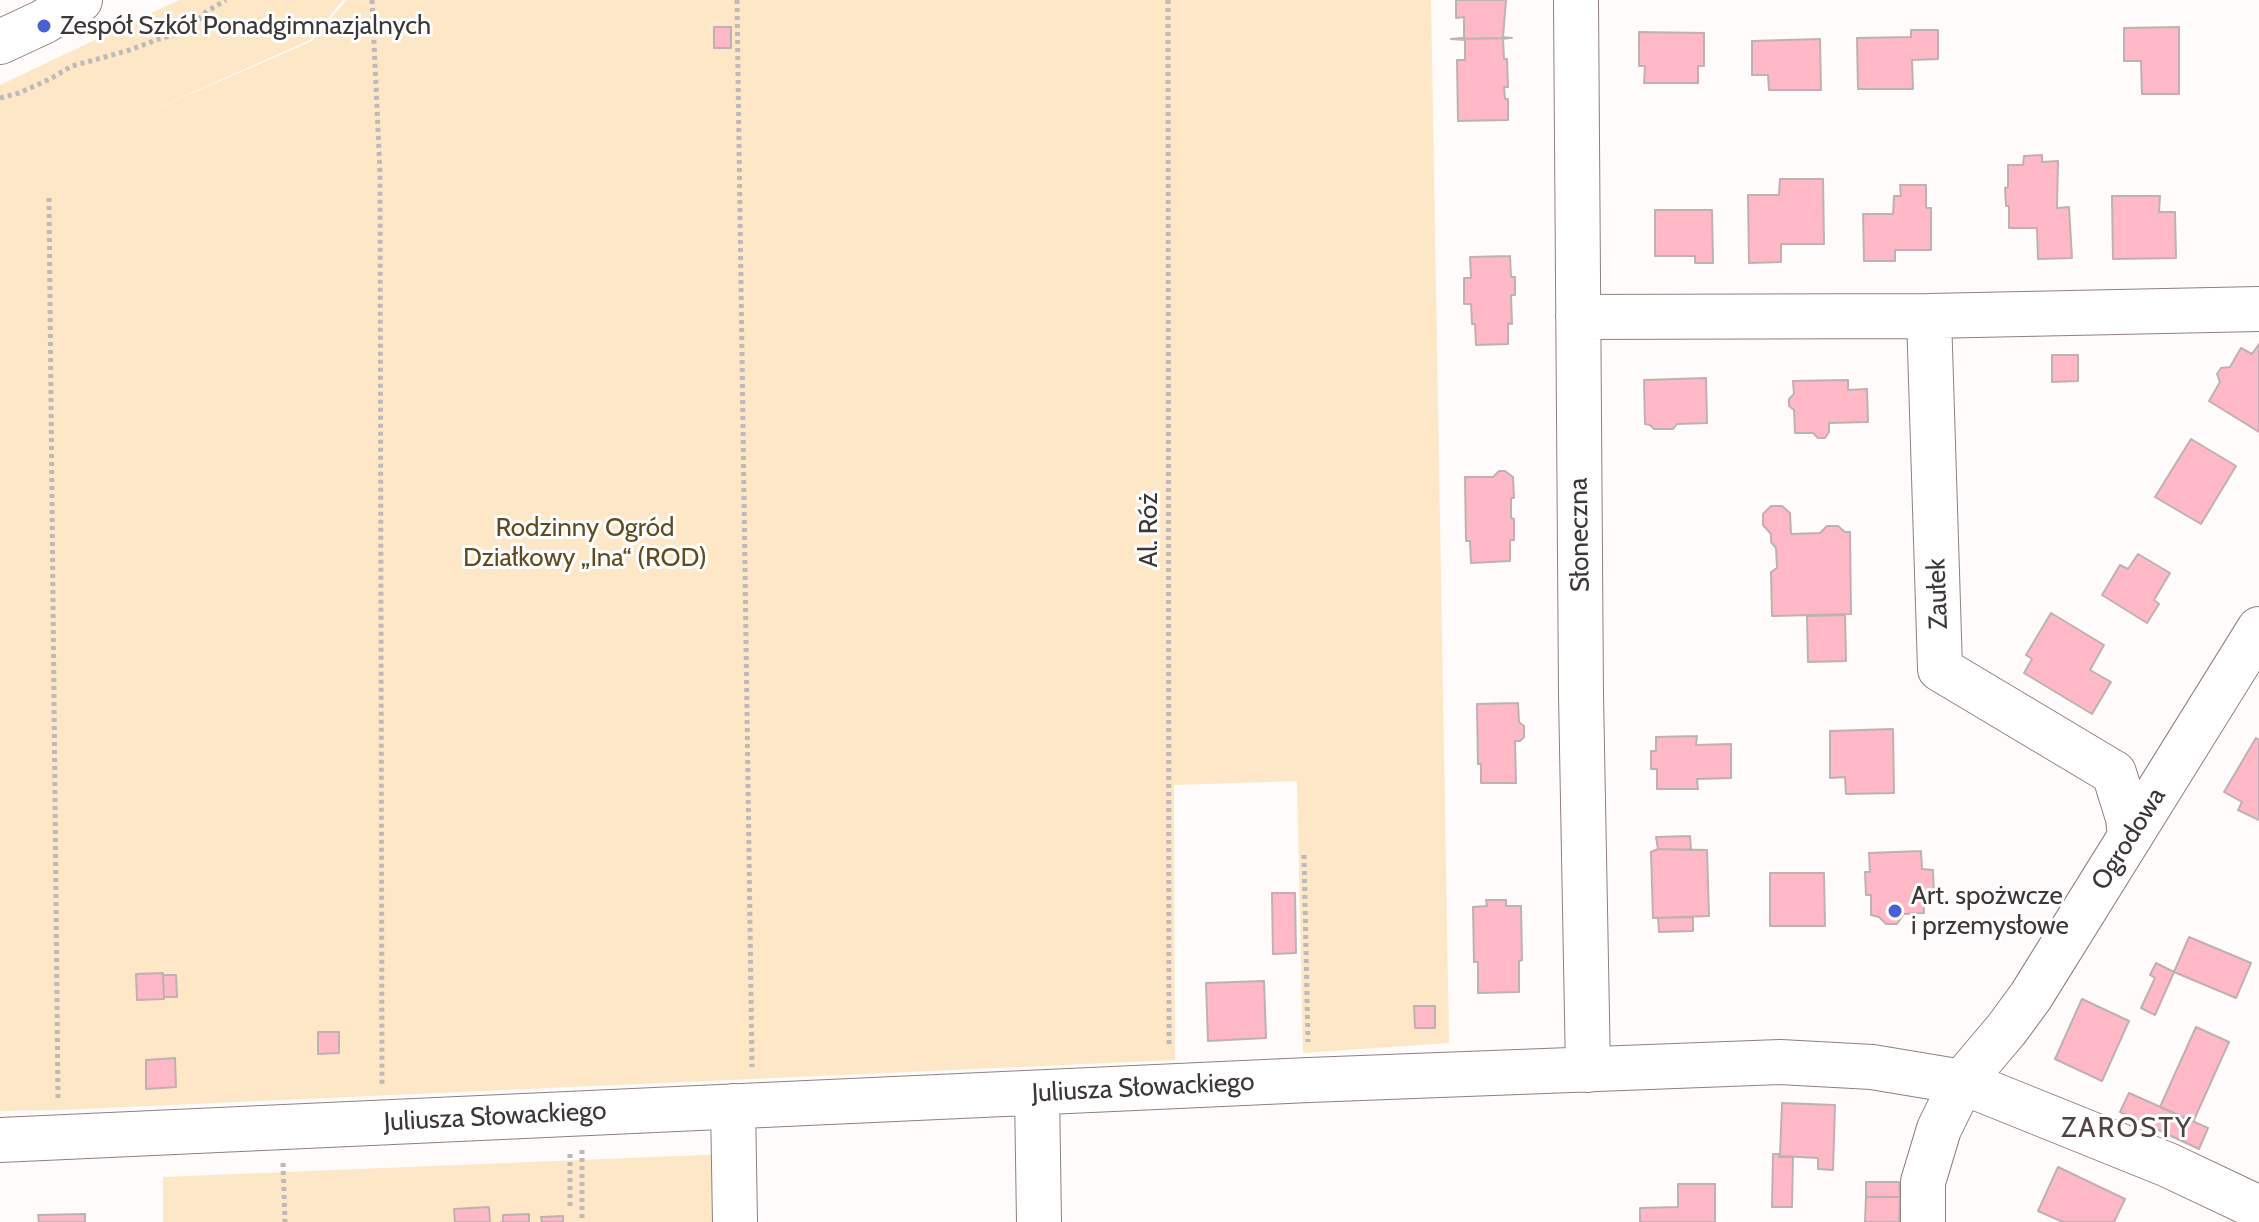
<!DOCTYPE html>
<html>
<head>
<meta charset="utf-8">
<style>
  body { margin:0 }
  canvas { display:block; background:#fefbfa }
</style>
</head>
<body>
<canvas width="2259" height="1222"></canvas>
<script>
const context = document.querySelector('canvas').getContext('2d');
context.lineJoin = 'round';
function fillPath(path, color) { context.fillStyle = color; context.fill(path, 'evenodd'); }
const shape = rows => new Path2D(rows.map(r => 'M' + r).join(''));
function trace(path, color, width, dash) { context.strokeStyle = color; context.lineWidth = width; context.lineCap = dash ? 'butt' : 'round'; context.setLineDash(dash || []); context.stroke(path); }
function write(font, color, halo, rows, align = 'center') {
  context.font = font + ' Cabin,sans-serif'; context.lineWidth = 6; context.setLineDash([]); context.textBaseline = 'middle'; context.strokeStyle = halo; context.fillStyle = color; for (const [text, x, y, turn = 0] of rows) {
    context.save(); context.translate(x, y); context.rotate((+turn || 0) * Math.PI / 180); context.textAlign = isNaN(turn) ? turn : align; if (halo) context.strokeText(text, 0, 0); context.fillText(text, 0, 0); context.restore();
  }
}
const green = shape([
  [179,0,343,0,310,40,126,122,312,41,346,0,1431,0,1449,1043,1303,1053,1297,781,1174,785,1175,1060,58,1110,0,1111,0,85],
  [728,1154,728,1222,163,1222,163,1177]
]);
const building = shape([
  [1456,0,1506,0,1503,37,1512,38,1451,39,1464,38,1464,17,1456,18,1456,0],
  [714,27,731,27,731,48,714,48,714,27],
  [2179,27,2179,94,2142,94,2141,61,2124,61,2124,28,2179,27],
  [1911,30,1938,30,1938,59,1912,60,1913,89,1858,89,1857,38,1911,37,1911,30],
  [1639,32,1704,33,1704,66,1698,66,1698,83,1644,83,1645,66,1639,66,1639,32],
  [1511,38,1503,39,1504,59,1507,59,1508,87,1504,87,1505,99,1508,99,1508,120,1458,121,1457,60,1465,60,1465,40,1451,39,1511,38],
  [1820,39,1821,90,1769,90,1768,75,1752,75,1752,41,1820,39],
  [2042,155,2042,162,2058,161,2057,208,2069,207,2072,258,2038,259,2037,228,2009,228,2009,206,2006,206,2005,188,2008,187,2008,165,2023,165,2024,156,2042,155],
  [1780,179,1823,179,1824,244,1781,244,1781,262,1749,263,1748,195,1779,195,1780,179],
  [1900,185,1926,185,1926,208,1931,208,1931,250,1895,250,1895,261,1864,261,1863,214,1893,214,1894,196,1901,196,1900,185],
  [2112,196,2160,196,2159,212,2175,212,2176,258,2113,259,2112,196],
  [1655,210,1712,210,1713,263,1695,263,1695,256,1655,256,1655,210],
  [1510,256,1511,277,1515,277,1515,295,1511,295,1512,324,1508,323,1508,344,1476,345,1475,324,1472,324,1471,304,1464,304,1464,278,1471,278,1470,257,1510,256],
  [2259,344,2259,432,2209,401,2220,382,2217,374,2221,368,2230,367,2241,348,2252,354,2259,344],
  [2052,355,2078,355,2078,381,2052,382,2052,355],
  [1706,378,1707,423,1677,424,1673,429,1654,429,1650,425,1645,424,1644,380,1706,378],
  [1848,380,1848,390,1867,389,1868,422,1829,423,1829,432,1825,438,1818,438,1813,433,1795,433,1794,410,1789,406,1789,399,1794,394,1793,381,1848,380],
  [2191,439,2236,466,2201,524,2155,497,2191,439],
  [1499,471,1505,471,1513,477,1514,498,1511,498,1511,518,1514,519,1514,540,1510,540,1510,561,1471,563,1470,541,1466,541,1465,477,1493,477,1499,471],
  [1771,506,1782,506,1790,513,1791,534,1820,533,1827,526,1838,526,1845,532,1850,532,1851,614,1772,616,1771,572,1777,568,1776,548,1771,542,1771,534,1763,525,1763,514,1771,506],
  [2138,554,2170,573,2154,600,2159,604,2147,623,2102,595,2120,565,2128,569,2138,554],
  [2051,613,2104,645,2090,670,2111,682,2092,714,2024,673,2032,659,2026,655,2051,613],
  [1845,615,1846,661,1808,662,1807,616,1845,615],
  [1518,703,1519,722,1524,726,1524,737,1520,741,1515,741,1516,783,1481,783,1481,764,1478,764,1477,704,1518,703],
  [1893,729,1894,793,1846,794,1845,777,1830,778,1830,731,1893,729],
  [1697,736,1696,745,1731,744,1731,778,1697,779,1698,789,1657,789,1657,769,1651,769,1651,751,1656,751,1656,737,1697,736],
  [2256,738,2259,740,2259,820,2238,810,2242,802,2224,792,2256,738],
  [1690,836,1691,850,1658,849,1656,837,1690,836],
  [1658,849,1707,850,1709,916,1653,918,1651,852,1658,849],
  [1921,851,1922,869,1933,870,1934,894,1923,894,1924,913,1904,914,1897,924,1886,924,1879,917,1871,915,1871,895,1866,895,1865,872,1870,872,1869,853,1921,851],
  [1770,873,1824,873,1825,926,1770,926,1770,873],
  [1272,893,1295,893,1296,953,1273,954,1272,893],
  [1486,900,1506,900,1506,906,1521,906,1522,960,1519,961,1519,992,1478,993,1478,962,1474,962,1473,907,1487,906,1486,900],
  [1693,917,1693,931,1659,932,1658,918,1693,917],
  [2189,937,2251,963,2236,998,2174,972,2189,937],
  [2156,963,2174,972,2155,1015,2141,1008,2155,978,2150,975,2156,963],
  [163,973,164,999,137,1000,136,974,163,973],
  [163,975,176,975,177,997,164,997,163,975],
  [1264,981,1266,1038,1208,1041,1206,983,1264,981],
  [2082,999,2129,1021,2102,1081,2055,1059,2082,999],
  [1414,1006,1435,1006,1435,1028,1415,1028,1414,1006],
  [2196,1027,2229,1042,2193,1122,2160,1107,2196,1027],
  [318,1032,339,1032,339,1053,318,1054,318,1032],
  [175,1058,176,1087,146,1089,146,1060,175,1058],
  [2129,1093,2208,1128,2199,1149,2120,1112,2129,1093],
  [1782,1103,1835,1105,1833,1170,1818,1169,1818,1158,1780,1156,1782,1103],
  [1773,1154,1779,1154,1779,1157,1793,1157,1792,1207,1772,1207,1773,1154],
  [2058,1167,2125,1199,2114,1222,2063,1222,2038,1211,2058,1167],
  [1866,1182,1899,1182,1900,1197,1866,1197,1866,1182],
  [1678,1184,1715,1184,1715,1222,1640,1222,1640,1208,1678,1207,1678,1184],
  [1866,1197,1900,1197,1899,1222,1865,1222,1866,1197],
  [489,1207,490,1222,455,1222,454,1209,489,1207],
  [85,1214,85,1222,39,1222,38,1215,85,1214],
  [529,1214,529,1222,501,1222,503,1222,503,1215,529,1214],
  [563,1216,563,1222,542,1222,541,1217,563,1216]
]);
const path = shape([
  [372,0,380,172,382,1085],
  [737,0,752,1067],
  [1168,0,1169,1047],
  [0,98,19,93,50,79,72,66,130,50,159,39,188,31,206,12,226,0],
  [49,198,58,1101],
  [1304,855,1308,1042],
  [582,1150,582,1222],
  [283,1163,285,1222],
  [570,1206,570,1153]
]);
const minor = shape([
  [1576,0,1581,694,1588,1070],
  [0,42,43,22,80,0],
  [1929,316,1940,669,2114,773,2128,818,2130,837],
  [1578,317,1929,316,2259,309],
  [1037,1093,1039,1222],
  [733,1106,735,1222],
  [0,1140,1309,1080,1780,1062,1872,1067,1962,1082,2168,1165,2259,1208],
  [1923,1222,1923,1182,1939,1129,1962,1082,2006,1030,2031,996,2259,629]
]);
const markers = [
  [44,26,8,"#4760d4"],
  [1895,911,8,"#4760d4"]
];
const poiNames = [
  ["Zespół Szkół Ponadgimnazjalnych",60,26],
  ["Art. spożwcze",1911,896],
  ["i przemysłowe",1911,926]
];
const parkNames = [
  ["Rodzinny Ogród",585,528],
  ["Działkowy „Ina“ (ROD)",585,558]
];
const streetNames = [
  ["Al. Róż",1149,530,-90],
  ["Słoneczna",1580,535,-91],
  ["Zaułek",1938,594,-92],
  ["Ogrodowa",2129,839,-58],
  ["Juliusza Słowackiego",1143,1088,-3],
  ["Juliusza Słowackiego",495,1117,-3]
];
const neighbourhoodNames = [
  ["ZAROSTY",2127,1129]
];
fillPath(green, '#fde7c6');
fillPath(building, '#ffb8c5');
trace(building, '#bfb1b3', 2);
trace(minor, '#8e807e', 46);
trace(path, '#bebab9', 5, [4, 4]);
trace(minor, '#fff', 44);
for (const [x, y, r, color] of markers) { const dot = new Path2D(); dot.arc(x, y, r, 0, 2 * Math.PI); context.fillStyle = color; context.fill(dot); trace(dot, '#fff', 3); }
write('26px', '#3d3736', '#fff', poiNames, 'left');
write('26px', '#634b20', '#fff', parkNames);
write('26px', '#3d3736', '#fff', streetNames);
context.letterSpacing = '2px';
write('28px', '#504442', '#fff', neighbourhoodNames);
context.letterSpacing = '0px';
</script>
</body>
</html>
